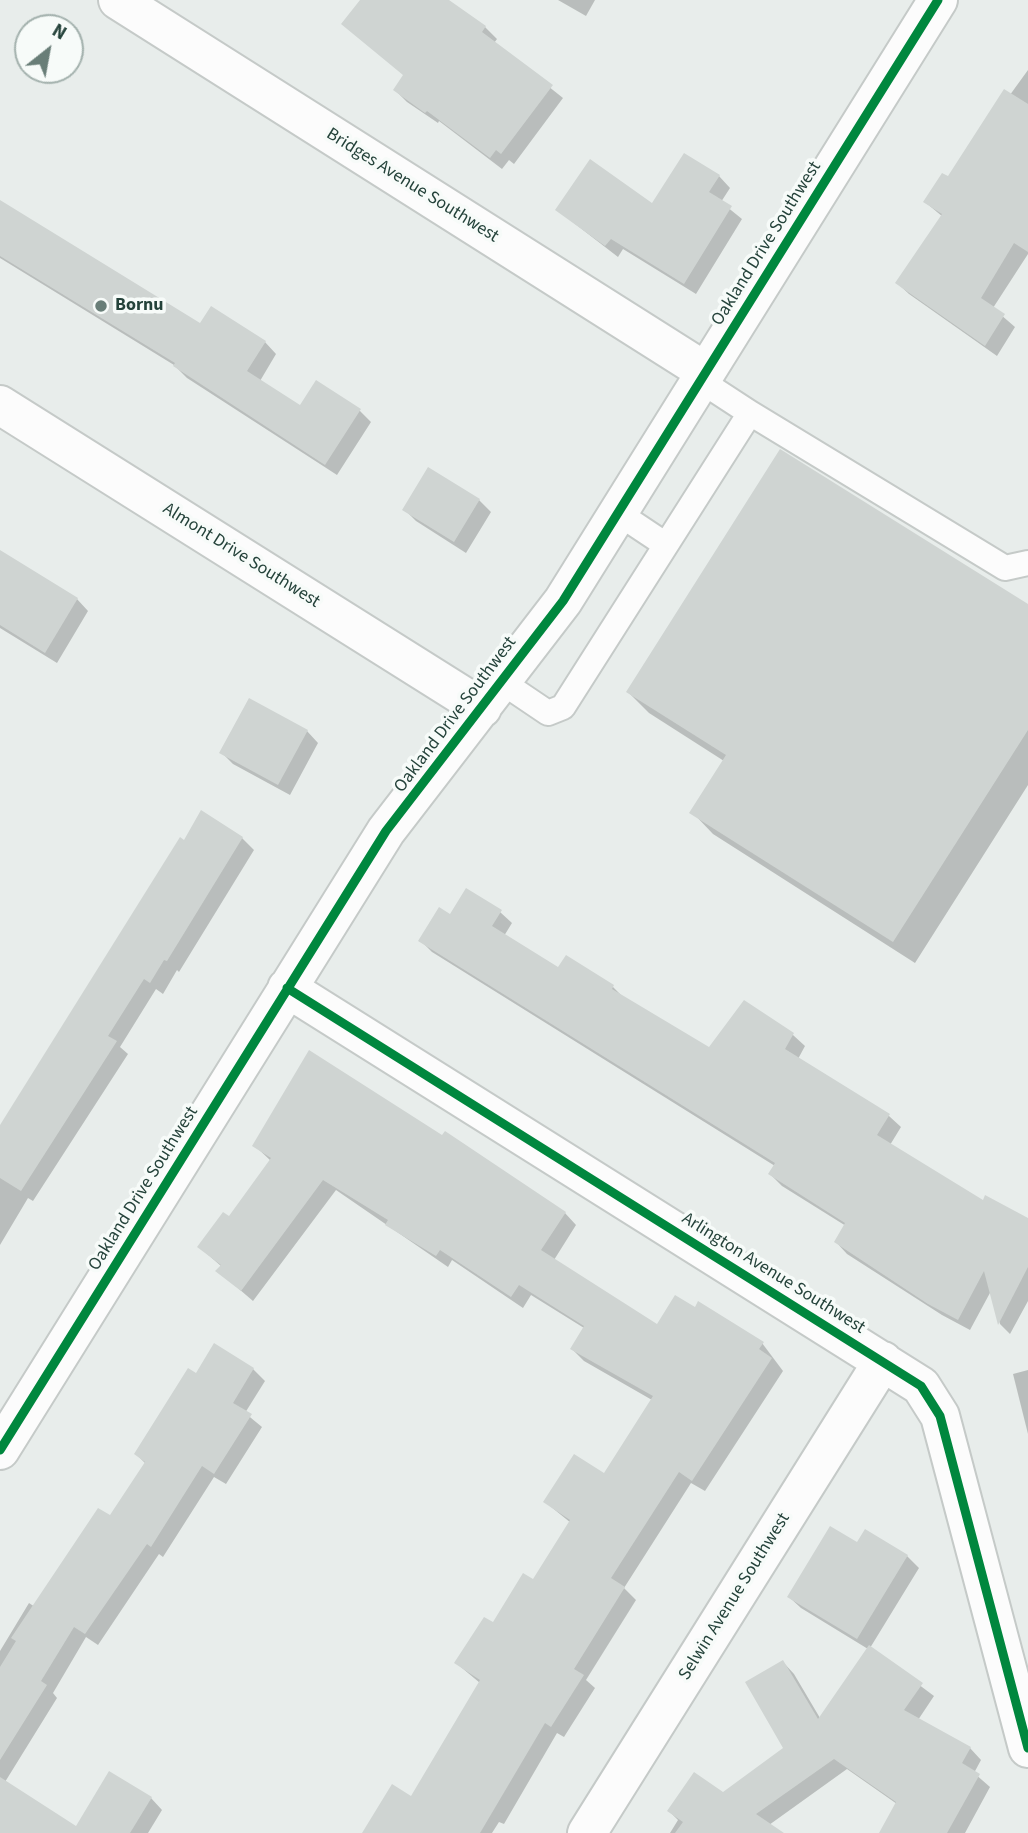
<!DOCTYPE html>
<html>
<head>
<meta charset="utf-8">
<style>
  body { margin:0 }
  #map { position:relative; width:1028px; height:1833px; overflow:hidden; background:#e8edeb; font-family:"Source Sans 3",sans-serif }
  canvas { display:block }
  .north { position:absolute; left:14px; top:14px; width:70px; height:70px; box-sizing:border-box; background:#f7fbf9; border:2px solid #a3b1ad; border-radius:50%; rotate:31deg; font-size:19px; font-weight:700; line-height:28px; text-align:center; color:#24423a }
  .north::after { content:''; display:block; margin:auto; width:24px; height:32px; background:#697e78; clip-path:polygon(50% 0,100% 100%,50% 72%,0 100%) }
</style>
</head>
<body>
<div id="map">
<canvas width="1028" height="1833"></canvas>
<div class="north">N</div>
</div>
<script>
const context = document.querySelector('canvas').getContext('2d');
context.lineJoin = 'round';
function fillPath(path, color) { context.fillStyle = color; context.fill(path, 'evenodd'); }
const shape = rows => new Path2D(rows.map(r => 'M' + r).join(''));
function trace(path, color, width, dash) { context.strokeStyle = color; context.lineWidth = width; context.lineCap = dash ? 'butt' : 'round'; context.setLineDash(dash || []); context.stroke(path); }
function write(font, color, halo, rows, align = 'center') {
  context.font = font + ' "Source Sans 3",sans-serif'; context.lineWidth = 7; context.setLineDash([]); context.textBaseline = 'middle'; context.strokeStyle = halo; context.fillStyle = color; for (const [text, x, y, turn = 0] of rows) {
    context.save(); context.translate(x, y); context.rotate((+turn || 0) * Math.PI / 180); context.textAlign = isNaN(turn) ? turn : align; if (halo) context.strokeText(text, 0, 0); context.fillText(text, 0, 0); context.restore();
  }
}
const shadow = shape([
  [363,0,446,0,485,27,497,39,494,43,563,98,514,164,509,160,502,169,439,121,438,123,407,102,395,90,405,76,343,24],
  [558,0,595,0,586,16],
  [1028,70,1028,254,993,308,1015,327,997,356,909,294,897,283,943,217,925,202,949,179],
  [719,176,730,188,721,202,742,219,696,294,623,249,618,257,557,210,653,206],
  [0,202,201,326,265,342,276,354,260,381,300,407,360,411,371,422,337,475,187,378,174,365,0,258],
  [479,500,491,512,466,553,416,521,404,509],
  [0,583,77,599,88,611,57,663,0,628],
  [1028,606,1028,785,915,963,713,834,692,812,724,761,649,713,628,692],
  [307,731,318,743,290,795,233,764,221,752],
  [242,838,254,850,179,972,177,970,163,994,156,989,120,1047,128,1054,33,1201,28,1198,0,1245,0,1127,184,842],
  [500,912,512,923,504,936,559,970,613,987,624,998,710,1050,744,1002,793,1035,805,1046,798,1059,889,1116,901,1127,890,1145,984,1202,1028,1220,1028,1301,1010,1334,1000,1324,991,1291,970,1330,942,1315,847,1254,836,1242,846,1226,782,1186,770,1174,775,1166,432,952,420,940,451,916],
  [255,1146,565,1213,576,1225,554,1260,658,1326,762,1343,783,1371,705,1491,691,1483,624,1588,636,1600,586,1680,595,1688,564,1737,557,1733,504,1824,499,1822,492,1833,364,1833,412,1799,480,1683,456,1663,533,1581,571,1523,545,1502,604,1476,652,1400,584,1361,572,1349,584,1328,531,1295,523,1308,452,1260,448,1267,336,1190,253,1301,218,1271,221,1266,199,1247,229,1218,271,1161],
  [215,1345,253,1369,265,1381,245,1413,262,1427,226,1484,214,1477,163,1557,159,1554,98,1645,86,1637,53,1693,57,1698,5,1782,25,1833,0,1833,0,1651,29,1603,35,1607,111,1518,146,1464,136,1454,196,1376],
  [1028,1370,1028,1434,1013,1374],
  [858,1545,907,1556,919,1568,870,1648,934,1696,918,1720,970,1748,981,1760,974,1773,990,1787,965,1833,893,1833,897,1804,847,1769,769,1825,777,1833,670,1833,678,1820,669,1811,723,1794,786,1748,783,1662,794,1674,820,1718,868,1649,801,1608,789,1597],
  [151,1798,162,1810,148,1833,74,1833]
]);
const building = shape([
  [360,0,449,0,486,26,482,32,553,85,501,154,496,150,490,158,427,111,425,113,393,90,403,75,341,24],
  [1004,89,1028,104,1028,252,1014,243,981,298,1005,314,985,346,895,283,942,214,923,202,942,173,948,176],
  [684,153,720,175,709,192,732,206,684,284,611,239,605,246,555,210,590,159,652,203],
  [0,200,200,323,211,306,266,341,247,371,300,405,316,380,361,409,325,465,173,366,175,363,0,256],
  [780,449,1028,604,1028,730,893,942,689,813,726,755,626,692],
  [428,467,480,499,454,542,402,510],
  [0,550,78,598,45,653,0,625],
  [249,698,308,730,278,785,219,753],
  [201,810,243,837,167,961,164,960,150,983,144,979,108,1036,117,1041,21,1191,0,1178,0,1125,180,837,184,840],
  [466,888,502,910,492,926,558,967,566,955,614,985,612,989,709,1047,744,1000,794,1033,785,1049,890,1114,877,1135,983,1200,985,1195,1028,1218,1028,1267,998,1325,984,1271,958,1320,928,1304,834,1242,845,1223,768,1174,775,1163,418,941,439,907,450,914],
  [309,1050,442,1135,445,1131,566,1212,541,1250,657,1324,675,1295,695,1307,698,1301,764,1342,759,1349,772,1358,692,1481,679,1472,611,1578,625,1587,574,1669,584,1675,551,1727,545,1723,480,1833,362,1833,392,1784,411,1796,480,1680,454,1663,484,1617,493,1622,523,1573,533,1579,570,1520,543,1502,574,1454,604,1473,653,1396,570,1349,584,1326,519,1285,511,1297,440,1250,436,1256,385,1225,388,1220,323,1180,241,1291,215,1271,221,1265,197,1247,223,1212,229,1216,271,1158,252,1146],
  [214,1343,254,1368,233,1403,252,1414,214,1474,202,1466,151,1547,147,1544,85,1634,74,1627,41,1681,47,1685,0,1760,0,1667,16,1641,11,1638,98,1508,110,1515,145,1462,134,1454,188,1368,196,1373],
  [830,1526,857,1542,865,1529,908,1555,857,1639,787,1597],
  [869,1645,923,1683,904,1710,971,1747,962,1763,980,1774,947,1833,879,1833,896,1802,834,1759,756,1814,784,1833,675,1833,683,1822,667,1811,694,1772,723,1792,783,1748,745,1682,783,1660,818,1719],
  [109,1771,152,1797,130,1833,0,1833,0,1777,76,1826]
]);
const lane = shape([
  [701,381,750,413],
  [618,513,666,545],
  [502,682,548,713,563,707,750,413,1005,568,1028,563]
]);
const street = shape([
  [118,0,706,372],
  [0,405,482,708],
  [287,988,921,1386,940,1416,1028,1748],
  [0,1450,386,831,563,601,938,0],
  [587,1833,883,1361]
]);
const cycleway = shape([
  [287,988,921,1386,940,1416,1028,1748],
  [0,1450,386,831,563,601,938,0]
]);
const markers = [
  [101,306,7,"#697e78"]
];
const streetNames = [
  ["Bridges Avenue Southwest",412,186,32],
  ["Oakland Drive Southwest",767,244,-58],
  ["Almont Drive Southwest",241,556,32],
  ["Oakland Drive Southwest",456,715,-53],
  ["Oakland Drive Southwest",144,1189,-58],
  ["Arlington Avenue Southwest",773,1274,32],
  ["Selwin Avenue Southwest",735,1597,-58]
];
const poiNames = [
  ["Bornu",115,306]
];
fillPath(shadow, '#0003');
fillPath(building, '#cfd4d2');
trace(lane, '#c5cac8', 28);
trace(street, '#c5cac8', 42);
trace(lane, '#fcfcfc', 24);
trace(street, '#fcfcfc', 38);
trace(cycleway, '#00873e', 9);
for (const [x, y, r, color] of markers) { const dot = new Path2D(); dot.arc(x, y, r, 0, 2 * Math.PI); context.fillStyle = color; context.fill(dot); trace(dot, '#f7fbf9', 2.5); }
write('18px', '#24423a', '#f7fbf9', streetNames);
write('bold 18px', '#24423a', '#f7fbf9', poiNames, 'left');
</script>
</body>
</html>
